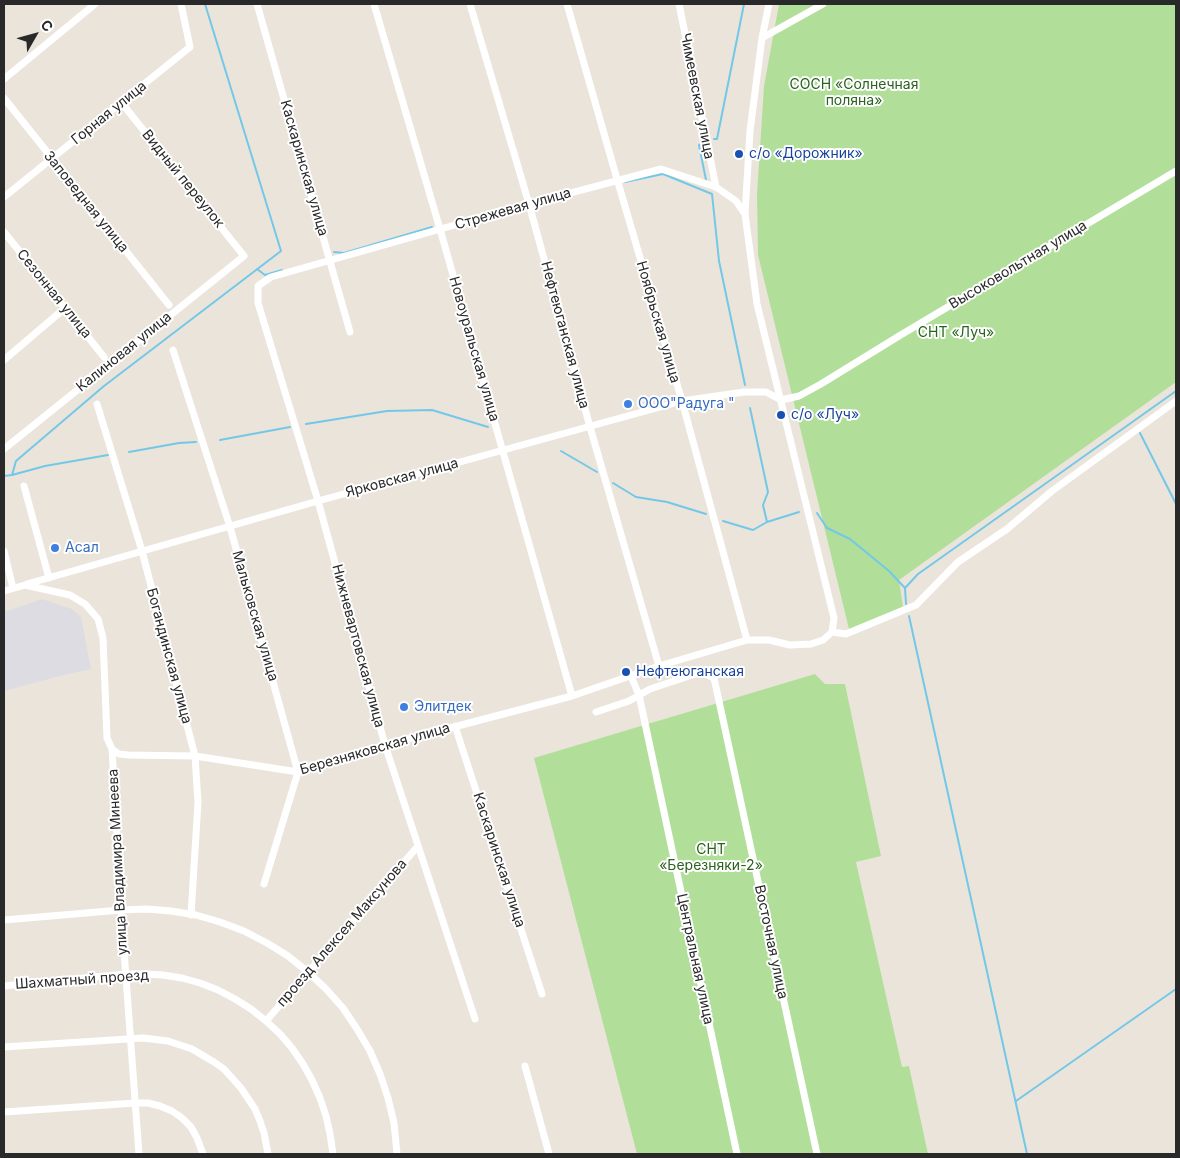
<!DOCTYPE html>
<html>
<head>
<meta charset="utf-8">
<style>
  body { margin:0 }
  #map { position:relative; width:1180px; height:1158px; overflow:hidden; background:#ebe4db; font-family:Inter,sans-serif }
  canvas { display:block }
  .frame { position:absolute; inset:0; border:5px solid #292929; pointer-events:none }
  .north { position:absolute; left:10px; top:10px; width:50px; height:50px; -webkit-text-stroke:4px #fff; paint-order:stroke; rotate:52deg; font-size:14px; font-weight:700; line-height:20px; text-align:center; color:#292929 }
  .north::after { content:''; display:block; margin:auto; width:18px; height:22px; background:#292929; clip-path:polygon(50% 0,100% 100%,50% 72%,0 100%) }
</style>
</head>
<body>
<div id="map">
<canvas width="1180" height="1158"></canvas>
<div class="frame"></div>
<div class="north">С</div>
</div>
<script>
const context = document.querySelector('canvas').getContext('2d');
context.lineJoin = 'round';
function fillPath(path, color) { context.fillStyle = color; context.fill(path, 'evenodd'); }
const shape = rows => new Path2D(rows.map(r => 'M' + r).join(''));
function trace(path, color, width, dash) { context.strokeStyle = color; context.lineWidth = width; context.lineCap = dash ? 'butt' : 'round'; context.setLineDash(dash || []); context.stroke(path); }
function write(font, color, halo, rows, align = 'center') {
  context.font = font + ' Inter,sans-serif'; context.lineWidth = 4; context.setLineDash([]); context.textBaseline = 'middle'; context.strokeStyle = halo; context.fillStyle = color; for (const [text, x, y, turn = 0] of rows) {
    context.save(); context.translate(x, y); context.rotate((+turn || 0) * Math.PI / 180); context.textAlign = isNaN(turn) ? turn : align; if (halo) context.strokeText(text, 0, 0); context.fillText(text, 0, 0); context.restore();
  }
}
const industrial = shape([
  [42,599,72,609,81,617,91,669,56,677,4,691,4,612]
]);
const green = shape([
  [779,4,1176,4,1176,382,899,580,903,607,849,629,758,255,757,194,764,86],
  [815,674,825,684,845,684,881,856,856,862,902,1067,909,1066,928,1154,637,1154,534,758]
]);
const stream = shape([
  [714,139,717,139,744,4],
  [704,143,699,145,706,180],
  [625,182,663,174,712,194,719,261,745,385],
  [334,252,344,253,432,227],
  [257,269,265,275,282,270],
  [750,408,768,492,763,505,767,522],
  [306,424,387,411,432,410,488,427],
  [1140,433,1176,504],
  [220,440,290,427],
  [561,451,597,472],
  [129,452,179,443,196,442],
  [12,475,45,466,108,455],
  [4,476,12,475,16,461,104,386,281,251,205,4],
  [613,483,636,497,667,502,706,514],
  [817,513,827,528,850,539,889,571,905,588],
  [723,521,753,530,767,522,799,512],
  [906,604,905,588,918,574,1176,391],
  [909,616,1027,1154],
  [1016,1101,1176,989]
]);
const minor = shape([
  [257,4,350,332],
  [374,4,440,229,572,696],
  [470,4,529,204,590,427,659,666],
  [567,4,617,179,682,401,747,640],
  [679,4,716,187],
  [769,4,762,38,750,131,745,214,757,304,834,618,832,632],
  [762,38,823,4],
  [4,79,95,4],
  [4,98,169,305],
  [4,197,190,47,181,4],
  [4,232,104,357],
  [173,350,230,527,298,772,264,884],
  [4,360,65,308],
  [781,400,799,396,821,384,899,336,1176,171],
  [97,404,142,551,195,756,198,802,191,915],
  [4,449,244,256,121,102],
  [24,486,49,578],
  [4,551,13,588],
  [27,584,318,501,682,401,744,392,766,392,781,400],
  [4,591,25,585,70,595,85,604,98,619,103,638,107,738,112,749,119,754,128,755,195,756,298,772,385,745,572,696,659,666,747,640,769,640,790,645,811,644,823,640,832,632],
  [832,632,846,634,916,605,958,562,1007,529,1052,491,1176,401],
  [631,676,639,695,737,1154],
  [596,712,629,701,650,689,701,672,714,678,817,1154],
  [455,726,542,994],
  [112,749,121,910,139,1154],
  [4,920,121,910,146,909,171,911,196,915,220,922,244,931,267,943,288,956,308,972,326,989,343,1008,357,1029,370,1051,380,1074,388,1098,394,1123,397,1154],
  [4,986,125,974,144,974,163,975,182,978,200,983,218,990,235,999,251,1009,266,1021,280,1034,292,1048,303,1064,312,1080,320,1098,326,1116,330,1134,333,1154],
  [475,1019,385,745,318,501,258,303,258,286,271,277,529,204,661,169,716,187,736,201,745,214],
  [266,1021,418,846],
  [4,1047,143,1038,168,1041,192,1049,214,1062,224,1069,241,1088,255,1109,260,1121,264,1133,268,1154],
  [525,1066,549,1154],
  [4,1112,135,1103,148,1103,160,1106,172,1111,182,1118,191,1127,197,1138,203,1154]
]);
const markers = [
  [739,154,5,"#1a4fb4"],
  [628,404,5,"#3f7fe0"],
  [781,415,5,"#1a4fb4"],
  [55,548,5,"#3f7fe0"],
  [626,672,5,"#1a4fb4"],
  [404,707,5,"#3f7fe0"]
];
const parkNames = [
  ["СОСН «Солнечная",854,85],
  ["поляна»",854,101],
  ["СНТ «Луч»",956,333],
  ["СНТ",711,850],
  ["«Березняки-2»",711,866]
];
const streetNames = [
  ["Чимеевская улица",697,96,79],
  ["Горная улица",109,113,-39],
  ["Каскаринская улица",304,168,74],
  ["Видный переулок",183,179,51],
  ["Заповедная улица",86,202,51],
  ["Стрежевая улица",513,209,-16],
  ["Высоковольтная улица",1018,265,-31],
  ["Сезонная улица",54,294,51],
  ["Ноябрьская улица",658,322,74],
  ["Нефтеюганская улица",565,335,75],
  ["Новоуральская улица",474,349,74],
  ["Калиновая улица",124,352,-39],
  ["Ярковская улица",402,478,-15],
  ["Мальковская улица",255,616,74],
  ["Нижневартовская улица",358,646,75],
  ["Богандинская улица",169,656,75],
  ["Березняковская улица",375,749,-16],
  ["Каскаринская улица",499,860,72],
  ["улица Владимира Минеева",118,862,-93],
  ["проезд Алексея Максунова",342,933,-49],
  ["Восточная улица",771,942,78],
  ["Центральная улица",695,959,78],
  ["Шахматный проезд",82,980,-4]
];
const transitNames = [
  ["с/о «Дорожник»",749,154],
  ["с/о «Луч»",791,415],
  ["Нефтеюганская",636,672]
];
const shopNames = [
  ["ООО\"Радуга \"",638,404],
  ["Асал",65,548],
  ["Элитдек",414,707]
];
fillPath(industrial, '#dedce3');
fillPath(green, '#b1df9a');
trace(stream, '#73c8e8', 2);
trace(minor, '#fff', 7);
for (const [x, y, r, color] of markers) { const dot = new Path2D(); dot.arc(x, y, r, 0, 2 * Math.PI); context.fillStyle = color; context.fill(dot); trace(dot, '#fff', 2); }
write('14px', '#2b621d', '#fff', parkNames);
write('14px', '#292929', '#fff', streetNames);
write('14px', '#164399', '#fff', transitNames, 'left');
write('14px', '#366cbe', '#fff', shopNames, 'left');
</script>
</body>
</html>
